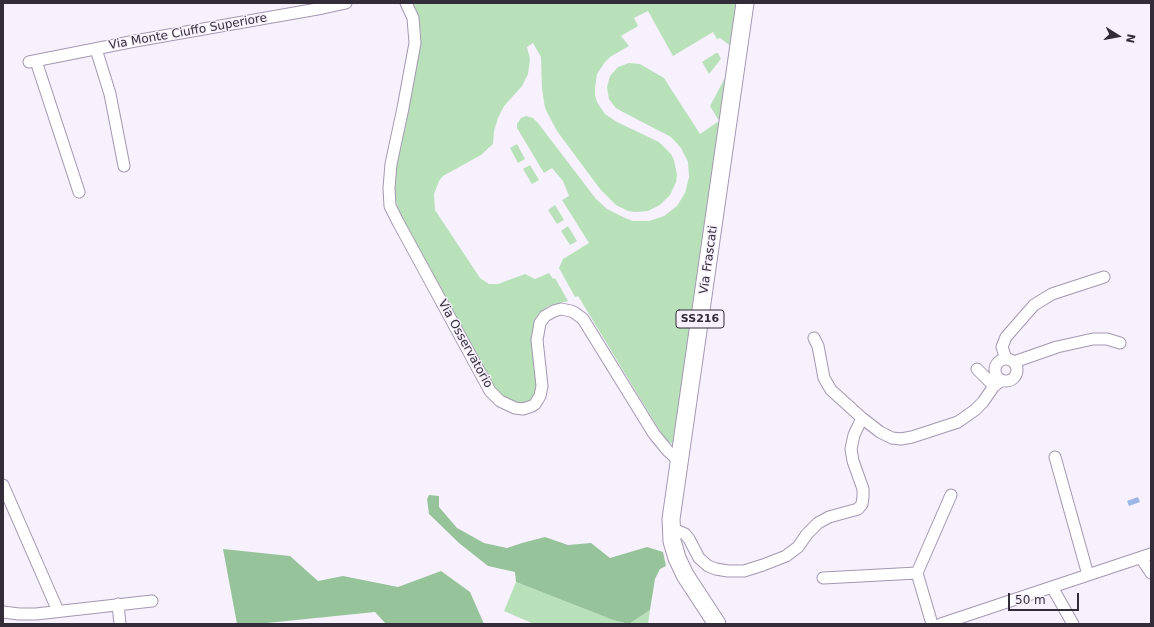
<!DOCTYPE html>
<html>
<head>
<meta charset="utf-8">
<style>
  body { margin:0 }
  #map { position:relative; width:1154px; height:627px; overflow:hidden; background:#f6f1fc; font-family:"DejaVu Sans",sans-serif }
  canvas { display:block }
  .frame { position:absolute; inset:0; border:4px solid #322d38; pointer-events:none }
  .north { position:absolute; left:1098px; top:16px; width:40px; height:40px; -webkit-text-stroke:3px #f6f1fc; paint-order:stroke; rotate:101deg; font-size:11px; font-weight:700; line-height:16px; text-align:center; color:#322d38 }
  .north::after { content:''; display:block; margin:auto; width:14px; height:18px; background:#322d38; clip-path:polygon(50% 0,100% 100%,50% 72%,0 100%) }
  .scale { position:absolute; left:1008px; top:593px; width:71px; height:18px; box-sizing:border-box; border:2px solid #322d38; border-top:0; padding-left:5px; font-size:12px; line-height:14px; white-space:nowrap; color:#322d38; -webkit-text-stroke:3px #f6f1fc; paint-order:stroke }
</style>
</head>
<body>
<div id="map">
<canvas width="1154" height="627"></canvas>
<div class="frame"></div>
<div class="north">N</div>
<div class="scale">50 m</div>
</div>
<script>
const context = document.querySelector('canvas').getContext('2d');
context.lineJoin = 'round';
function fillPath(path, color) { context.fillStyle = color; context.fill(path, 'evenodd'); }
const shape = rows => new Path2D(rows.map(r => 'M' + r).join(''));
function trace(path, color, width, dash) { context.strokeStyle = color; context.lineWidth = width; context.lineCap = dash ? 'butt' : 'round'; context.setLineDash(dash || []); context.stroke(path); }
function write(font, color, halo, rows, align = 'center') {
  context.font = font + ' "DejaVu Sans",sans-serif'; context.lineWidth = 3; context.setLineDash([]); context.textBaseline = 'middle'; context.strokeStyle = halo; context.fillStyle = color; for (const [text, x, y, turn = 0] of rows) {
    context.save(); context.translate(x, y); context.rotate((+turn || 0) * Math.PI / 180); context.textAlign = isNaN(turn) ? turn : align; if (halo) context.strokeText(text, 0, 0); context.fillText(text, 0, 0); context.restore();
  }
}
const green = shape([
  [413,3,743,3,732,47,720,38,717,39,713,32,673,56,648,11,634,18,638,26,621,36,629,46,610,57,605,62,597,74,595,88,595,95,597,102,605,114,617,122,659,142,671,154,674,160,677,175,676,182,670,195,660,205,648,211,635,212,628,211,616,205,600,189,557,131,549,116,545,108,542,89,541,57,533,43,527,47,530,59,528,74,522,86,504,106,498,118,494,131,493,144,481,155,443,176,439,181,434,194,435,210,480,278,489,284,498,284,525,274,535,279,549,273,553,279,555,278,568,301,548,306,539,313,536,318,534,323,534,331,540,384,537,397,524,405,508,403,497,391,403,219,397,205,394,189,395,170,421,35,418,14],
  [716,53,718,53,721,59,709,74,702,62],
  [629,63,640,64,664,78,700,134,719,121,710,106,727,74,676,445,666,441,578,296,575,297,559,268,563,259,589,243,562,200,569,196,563,181,552,168,544,173,517,128,517,124,521,118,526,116,533,118,538,123,596,199,607,209,625,218,633,221,649,221,664,216,677,206,685,193,689,177,688,162,681,148,671,137,621,111,616,108,609,99,607,87,610,76,618,67],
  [517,144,525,159,518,163,510,148],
  [530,165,539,180,532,184,523,169],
  [555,205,564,220,557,224,548,210],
  [568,226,577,241,570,245,561,231],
  [516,582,613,620,629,624,650,610,648,624,534,624,504,611]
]);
const forest = shape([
  [429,495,439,496,439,507,457,528,484,543,507,548,522,543,545,537,568,545,591,543,610,558,647,547,663,552,666,566,660,569,655,579,650,610,629,624,613,620,516,582,515,572,488,566,459,543,429,514,427,499],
  [223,549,290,556,318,581,343,576,398,587,441,571,470,592,484,624,386,624,375,612,257,624,237,624]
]);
const water = shape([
  [1138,497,1140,502,1129,506,1127,501]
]);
const street = shape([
  [406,3,413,18,415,43,403,108,391,164,389,188,390,206,398,222,490,391,500,401,515,408,523,409,532,406,535,404,540,396,542,386,537,340,540,323,545,316,554,311,561,309,571,311,575,313,583,319,654,434,668,451,680,462],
  [96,49,110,94,124,166],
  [36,61,79,192],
  [29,62,135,41,323,8,346,3],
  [814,338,818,346,824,378,831,390,862,418,880,432,892,438,901,439,912,437,958,422,975,410,983,402,994,386,1001,381],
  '995 370a11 11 0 1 1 22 0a11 11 0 1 1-22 0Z',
  [1006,359,1002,347,1006,337,1034,305,1052,294,1104,277],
  [1014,362,1057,347,1093,339,1107,339,1120,343],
  [977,369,994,386],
  [1055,457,1088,575],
  [3,485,58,611],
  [671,528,685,534,689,539,699,558,708,566,716,569,728,571,744,571,763,565,786,556,798,547,807,534,818,523,829,517,858,509,862,504,863,497,863,489,853,461,851,449,854,435,862,418],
  [1141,558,1151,573],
  [823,578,917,573],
  [1052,587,1073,624],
  [118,604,120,624],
  [3,612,19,614,36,614,152,601],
  [932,624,917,573,951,495],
  [941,624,1151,554]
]);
const primary = shape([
  [717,624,685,575,677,558,672,541,671,519,745,3]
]);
const shields = [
  [700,319,48]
];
const shieldNames = [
  ["SS216",700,319]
];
const streetNames = [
  ["Via Monte Ciuffo Superiore",188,32,-10],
  ["Via Frascati",709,260,-82],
  ["Via Osservatorio",465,344,61]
];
fillPath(green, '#b8e1ba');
fillPath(forest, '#96c399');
fillPath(water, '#9cb6e8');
trace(street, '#a497b2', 13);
trace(primary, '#a497b2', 19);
trace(street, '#fff', 11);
trace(primary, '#fff', 17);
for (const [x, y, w] of shields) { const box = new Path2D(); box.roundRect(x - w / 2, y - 9, w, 18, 3); context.fillStyle = '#f6f1fc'; context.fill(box); trace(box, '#322d38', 1); }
write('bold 11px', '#322d38', null, shieldNames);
write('12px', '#322d38', '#f6f1fc', streetNames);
</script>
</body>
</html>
